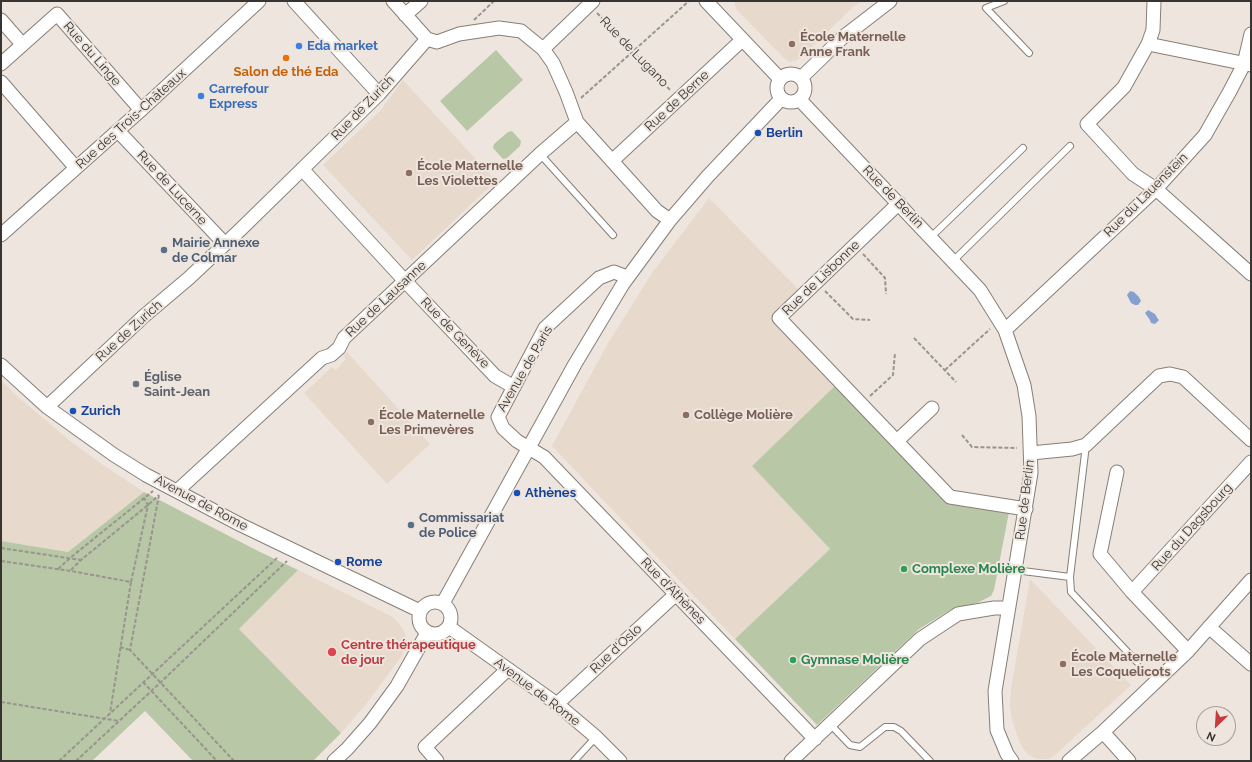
<!DOCTYPE html>
<html>
<head>
<meta charset="utf-8">
<style>
  body { margin:0 }
  #map { position:relative; width:1252px; height:762px; overflow:hidden; background:#eee6de; font-family:Raleway,sans-serif }
  canvas { display:block }
  .frame { position:absolute; inset:0; border:2px solid #373431; pointer-events:none }
  .north { position:absolute; left:1196px; top:706px; width:40px; height:40px; box-sizing:border-box; background:#eee6de; border:1px solid #a59f99; border-radius:50%; rotate:205deg; font-size:11px; font-weight:700; line-height:16px; text-align:center; color:#373431 }
  .north::after { content:''; display:block; margin:auto; width:14px; height:18px; background:#c93b3b; clip-path:polygon(50% 0,100% 100%,50% 72%,0 100%) }
</style>
</head>
<body>
<div id="map">
<canvas width="1252" height="762"></canvas>
<div class="frame"></div>
<div class="north">N</div>
</div>
<script>
const context = document.querySelector('canvas').getContext('2d');
context.lineJoin = 'round';
function fillPath(path, color) { context.fillStyle = color; context.fill(path, 'evenodd'); }
const shape = rows => new Path2D(rows.map(r => 'M' + r).join(''));
function trace(path, color, width, dash) { context.strokeStyle = color; context.lineWidth = width; context.lineCap = dash ? 'butt' : 'round'; context.setLineDash(dash || []); context.stroke(path); }
function write(font, color, halo, rows, align = 'center') {
  context.font = font + ' Raleway,sans-serif'; context.lineWidth = 4; context.setLineDash([]); context.textBaseline = 'middle'; context.strokeStyle = halo; context.fillStyle = color; for (const [text, x, y, turn = 0] of rows) {
    context.save(); context.translate(x, y); context.rotate((+turn || 0) * Math.PI / 180); context.textAlign = isNaN(turn) ? turn : align; if (halo) context.strokeText(text, 0, 0); context.fillText(text, 0, 0); context.restore();
  }
}
const built = shape([
  [735,1,862,1,852,8,799,59,795,61,789,62,784,58,737,10,735,5],
  [403,80,496,181,412,260,323,165,380,111],
  [709,198,800,291,773,317,836,385,752,466,830,549,735,639,552,446,607,345,652,273],
  [347,352,430,444,387,484,304,393,332,367,336,370,346,359,343,356],
  [1,380,17,396,69,440,103,465,144,492,68,552,1,541],
  [298,570,391,616,398,622,404,631,406,639,405,648,401,657,367,703,341,733,239,629],
  [1030,579,1131,685,1055,755,1049,759,1037,759,1029,755,1024,750,1020,743,1012,720,1010,705,1011,689]
]);
const green = shape([
  [496,50,523,80,467,131,440,101],
  [512,131,521,141,520,146,507,158,503,159,493,148,494,144,508,132],
  [836,385,946,502,1009,512,994,590,991,596,977,603,950,610,919,629,817,725,735,639,830,549,752,466],
  [144,492,258,551,298,570,239,629,341,733,313,761,193,761,145,711,92,761,1,761,1,541,68,552]
]);
const water = shape([
  [1130,291,1134,292,1139,297,1141,301,1138,305,1135,305,1131,303,1127,295],
  [1148,310,1155,314,1158,319,1159,320,1155,324,1151,323,1150,320,1145,313]
]);
const path = shape([
  [597,13,671,91],
  [474,20,494,1],
  [581,98,689,1],
  [863,254,885,278,886,294],
  [825,291,853,319,870,320],
  [914,338,956,382],
  [945,370,990,329],
  [870,396,893,375,895,353],
  [962,435,972,447,1017,448],
  [159,495,130,650,234,761],
  [1,548,81,560],
  [1,561,71,571,131,582,110,713],
  [58,569,70,558,153,491],
  [71,570,81,560,148,505,159,495],
  [131,582,148,505,144,498],
  [120,647,130,650],
  [143,682,217,761],
  [1,702,119,721],
  [59,761,278,557],
  [76,761,161,682,287,561]
]);
const service = shape([
  [1004,1,986,8,1029,53],
  [540,154,613,235],
  [931,237,1023,148],
  [953,261,1070,146],
  [1086,445,1070,577,1071,592,1137,662],
  [1015,570,1070,577],
  [830,724,850,745,860,747,885,727,894,727,901,731,930,761],
  [574,761,596,737]
]);
const minor = shape([
  [294,1,379,94],
  [393,1,427,39],
  [706,1,780,79],
  [1154,1,1153,30,1148,44,1124,87,1087,124,1133,174,1156,189,1251,274],
  [405,15,421,1],
  [1,20,22,44],
  [427,39,437,42,459,34,499,28,521,31,543,49,553,63,566,92,577,122,657,211,670,220],
  [1148,44,1251,65],
  [543,49,593,1],
  [1,64,57,14,141,110],
  '777 88a14 14 0 1 1 28 0a14 14 0 1 1-28 0Z',
  [801,78,842,38,890,1],
  [1,82,76,168],
  [800,100,980,290,1005,330,1024,385,1029,416,1031,473,995,691,997,730,1007,754,1012,761],
  [118,131,225,244],
  [612,161,742,40],
  [302,169,405,281,495,376,514,387],
  [899,203,779,318,950,497,1026,509],
  [1,235,141,110,259,1],
  [627,277,614,272,599,278,545,328,498,417,503,428,517,441,544,457,815,739],
  [1005,330,1156,189,1205,135,1230,91,1244,64,1251,34],
  [1,365,47,407,114,455,146,475,241,525,420,611],
  [47,407,144,316,189,278,240,230,379,94,427,39],
  [897,441,932,408],
  [1031,453,1072,449,1086,445,1159,376,1170,374,1183,377,1251,440],
  [1117,472,1100,554,1132,592],
  [177,491,322,358,331,355,339,348,344,338,540,154,577,122],
  '419 618a16 16 0 1 1 32 0a16 16 0 1 1-32 0Z',
  [443,603,575,364,623,284,670,220,708,176,781,99],
  [449,627,557,704,596,737,620,761],
  [1209,627,1251,664],
  [1188,651,1132,592,1251,462],
  [557,704,676,594],
  [1103,732,1129,761],
  [334,761,347,749,370,723,397,686,427,633],
  [437,761,425,747,508,669],
  [791,761,920,639,958,614,994,608,1008,608],
  [1069,761,1103,732,1188,651,1251,580]
]);
const markers = [
  [792,44,4,"#8d6e63"],
  [299,46,4,"#3f7fe0"],
  [286,58,4,"#e8710a"],
  [201,96,4,"#3f7fe0"],
  [758,133,4,"#1a4fb4"],
  [409,173,4,"#8d6e63"],
  [164,250,4,"#5c6f8a"],
  [136,384,4,"#6b7280"],
  [73,411,4,"#1a4fb4"],
  [686,415,4,"#8d6e63"],
  [371,422,4,"#8d6e63"],
  [517,493,4,"#1a4fb4"],
  [411,525,4,"#5c6f8a"],
  [338,562,4,"#1a4fb4"],
  [904,569,4,"#2e9e5b"],
  [332,652,5,"#e0444e"],
  [793,660,4,"#2e9e5b"],
  [1063,664,4,"#8d6e63"]
];
const educationNames = [
  ["École Maternelle",800,37],
  ["Anne Frank",800,52],
  ["École Maternelle",417,166],
  ["Les Violettes",417,181],
  ["École Maternelle",379,415],
  ["Les Primevères",379,430],
  ["Collège Molière",694,415],
  ["École Maternelle",1071,657],
  ["Les Coquelicots",1071,672]
];
const shopNames = [
  ["Eda market",307,46],
  ["Carrefour",209,89],
  ["Express",209,104]
];
const streetNames = [
  ["Rue de Lugano",634,52,46],
  ["Rue du Linge",92,54,49],
  ["Rue de Berne",677,101,-43],
  ["Rue de Zurich",363,108,-46],
  ["Rue des Trois-Châteaux",131,119,-42],
  ["Rue de Lucerne",172,188,47],
  ["Rue du Lauenstein",1146,195,-45],
  ["Rue de Berlin",893,197,46],
  ["Rue de Lisbonne",821,278,-44],
  ["Rue de Lausanne",386,299,-43],
  ["Rue de Zurich",129,331,-42],
  ["Rue de Genève",455,333,46],
  ["Avenue de Paris",525,369,-60],
  ["Rue de Berlin",1025,500,-83],
  ["Avenue de Rome",201,503,28],
  ["Rue du Dagsbourg",1192,527,-48],
  ["Rue d'Athènes",673,591,46],
  ["Rue d'Oslo",616,649,-43],
  ["Avenue de Rome",537,692,37]
];
const foodNames = [
  ["Salon de thé Eda",286,72]
];
const transitNames = [
  ["Berlin",766,133],
  ["Zurich",81,411],
  ["Athènes",525,493],
  ["Rome",346,562]
];
const serviceNames = [
  ["Mairie Annexe",172,243],
  ["de Colmar",172,258],
  ["Commissariat",419,518],
  ["de Police",419,533]
];
const worshipNames = [
  ["Église",144,377],
  ["Saint-Jean",144,392]
];
const leisureNames = [
  ["Complexe Molière",912,569],
  ["Gymnase Molière",801,660]
];
const healthNames = [
  ["Centre thérapeutique",341,645],
  ["de jour",341,660]
];
fillPath(built, '#e7d9cc');
fillPath(green, '#b8c7a5');
fillPath(water, '#86a0d0');
trace(service, '#867f78', 8);
trace(minor, '#867f78', 15);
trace(path, '#99948e', 2, [4, 2]);
trace(service, '#fff', 6);
trace(minor, '#fff', 13);
for (const [x, y, r, color] of markers) { const dot = new Path2D(); dot.arc(x, y, r, 0, 2 * Math.PI); context.fillStyle = color; context.fill(dot); trace(dot, '#eee6de', 1.5); }
write('bold 13px', '#785e54', '#eee6de', educationNames, 'left');
write('bold 13px', '#366cbe', '#eee6de', shopNames, 'left');
write('13px', '#373431', '#eee6de', streetNames);
write('bold 13px', '#c56008', '#eee6de', foodNames);
write('bold 13px', '#164399', '#eee6de', transitNames, 'left');
write('bold 13px', '#4e5e75', '#eee6de', serviceNames, 'left');
write('bold 13px', '#5b616d', '#eee6de', worshipNames, 'left');
write('bold 13px', '#27864d', '#eee6de', leisureNames, 'left');
write('bold 13px', '#be3a42', '#eee6de', healthNames, 'left');
</script>
</body>
</html>
